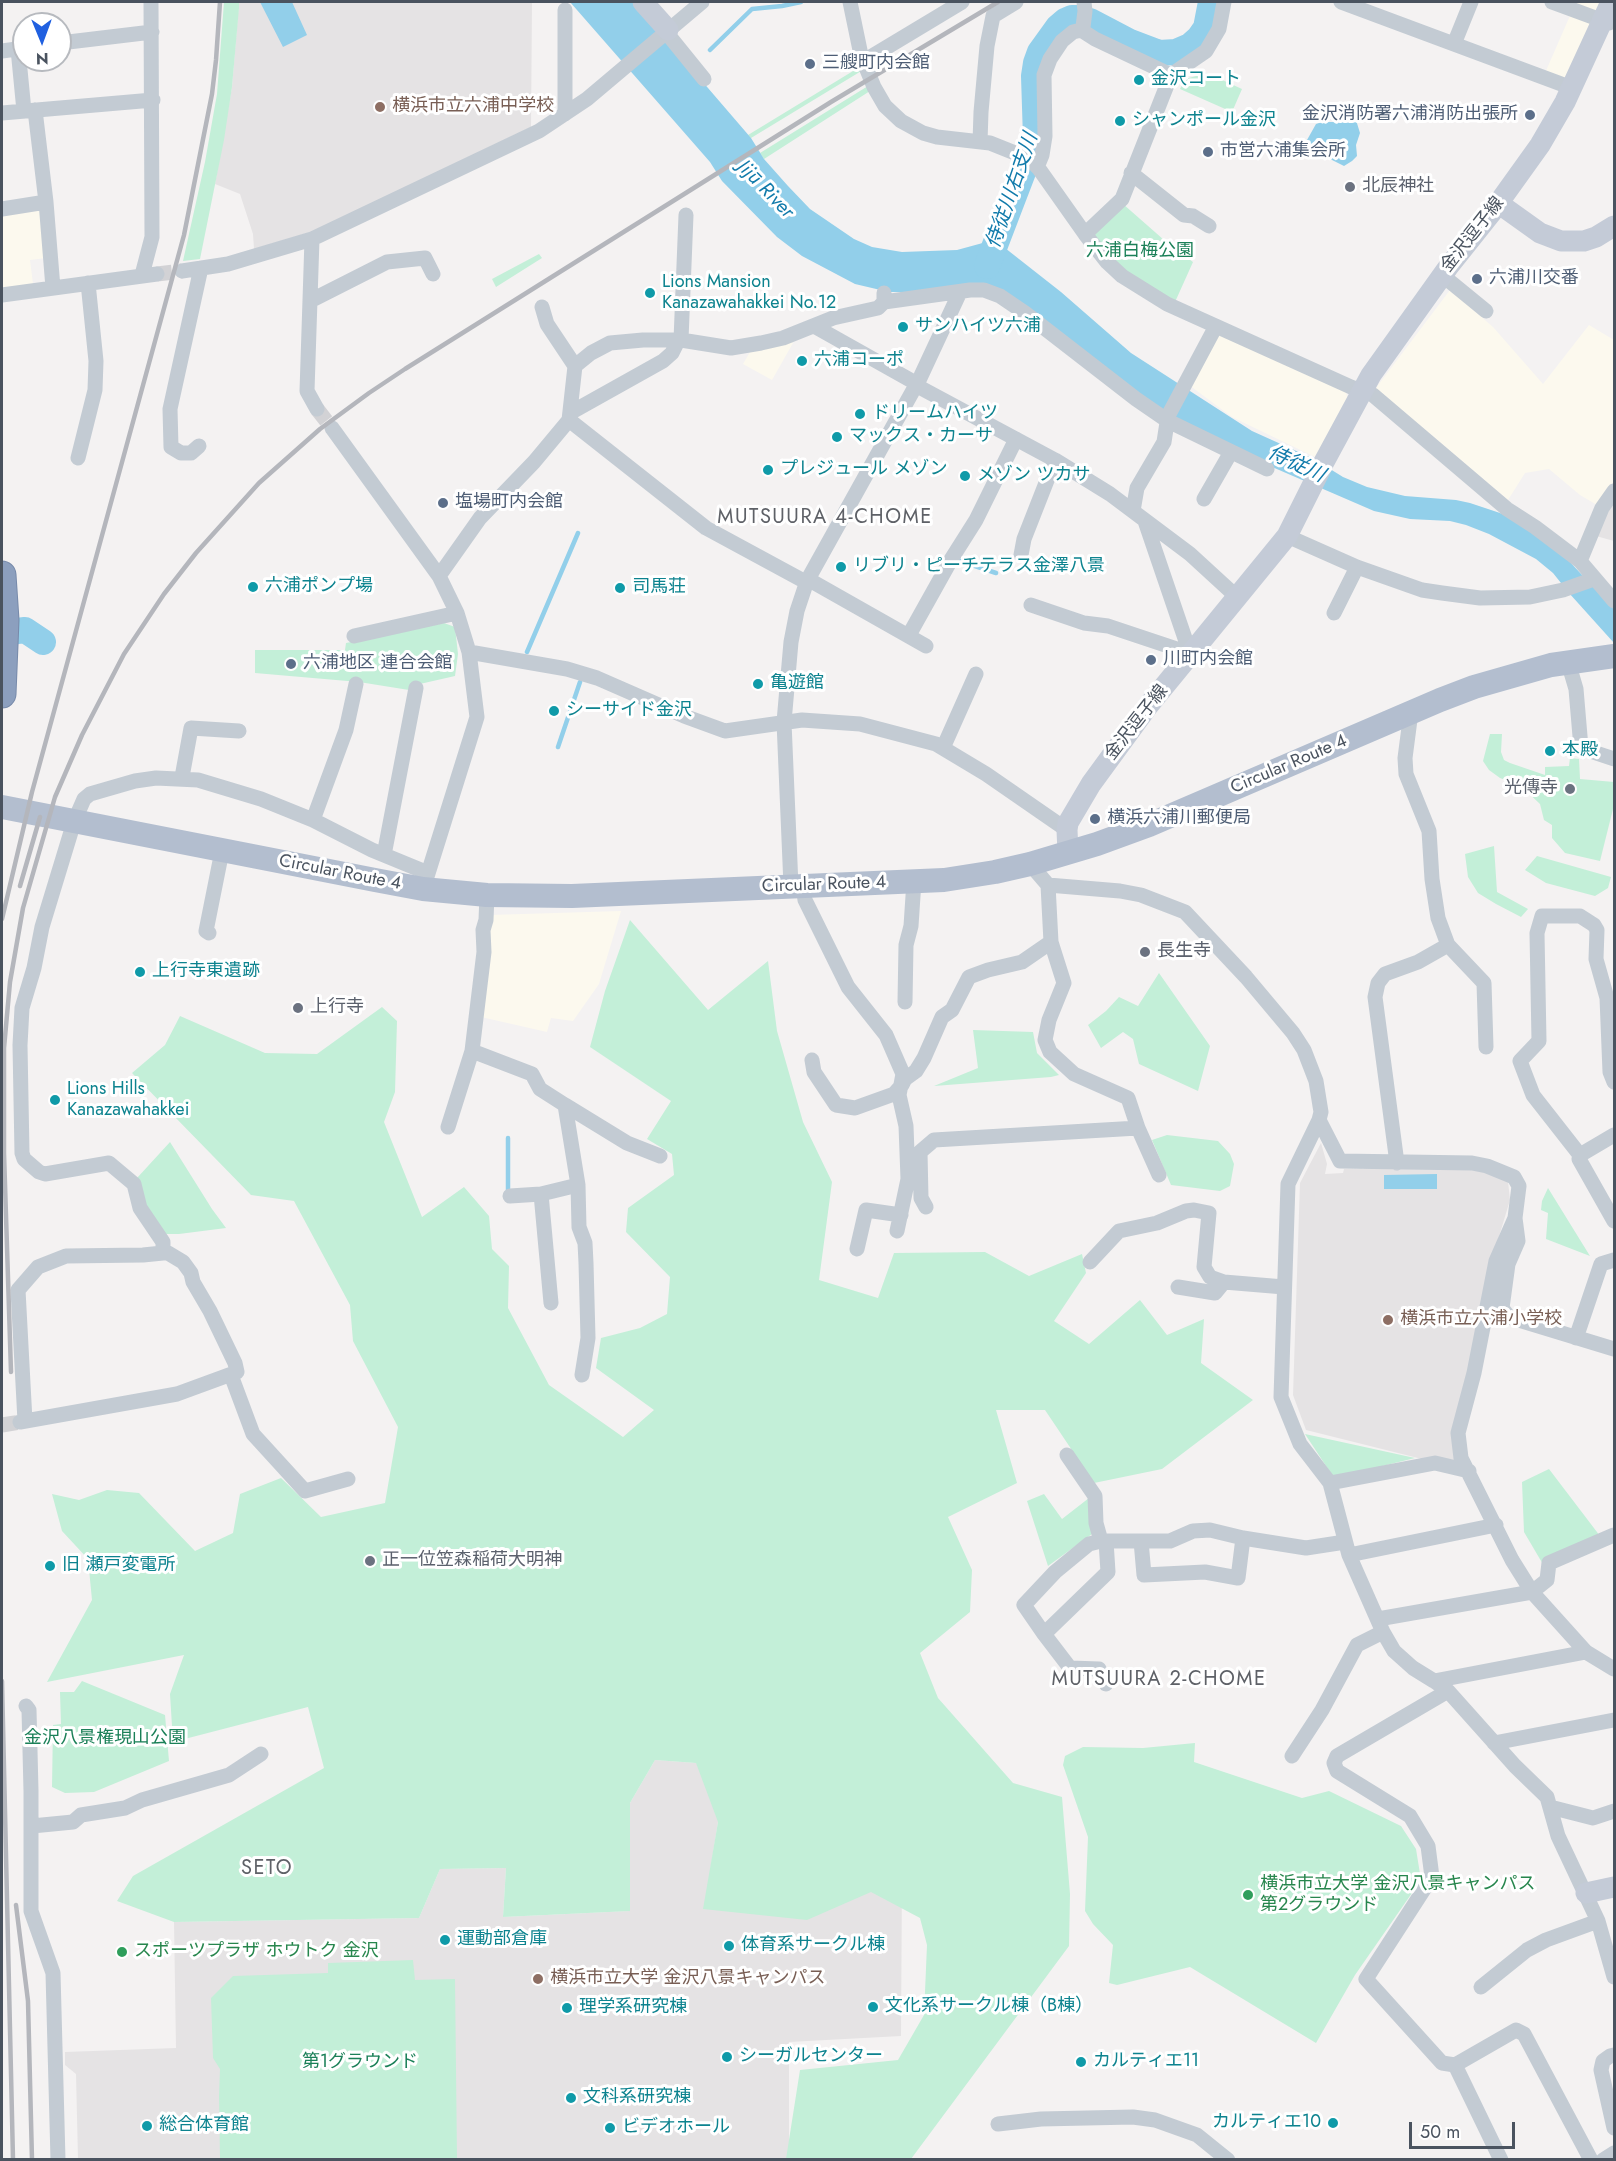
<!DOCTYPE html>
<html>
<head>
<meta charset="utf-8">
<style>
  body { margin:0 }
  #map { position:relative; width:1616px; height:2161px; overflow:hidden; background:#f4f2f2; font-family:Jost,sans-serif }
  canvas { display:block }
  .frame { position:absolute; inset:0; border:3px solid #4a535f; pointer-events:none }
  .north { position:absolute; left:12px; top:12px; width:60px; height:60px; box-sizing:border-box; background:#fff; border:2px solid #b7babf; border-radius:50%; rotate:179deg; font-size:16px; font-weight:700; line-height:24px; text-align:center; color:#4a535f }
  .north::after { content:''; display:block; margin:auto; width:21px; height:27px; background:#2060e0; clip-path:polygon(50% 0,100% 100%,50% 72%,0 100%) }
  .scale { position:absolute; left:1409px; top:2122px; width:106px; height:27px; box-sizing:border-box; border:3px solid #4a535f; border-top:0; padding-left:8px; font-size:18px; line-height:21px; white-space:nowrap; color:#4a535f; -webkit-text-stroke:4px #fff; paint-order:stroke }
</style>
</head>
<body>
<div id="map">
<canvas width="1616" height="2161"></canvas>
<div class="frame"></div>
<div class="north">N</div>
<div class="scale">50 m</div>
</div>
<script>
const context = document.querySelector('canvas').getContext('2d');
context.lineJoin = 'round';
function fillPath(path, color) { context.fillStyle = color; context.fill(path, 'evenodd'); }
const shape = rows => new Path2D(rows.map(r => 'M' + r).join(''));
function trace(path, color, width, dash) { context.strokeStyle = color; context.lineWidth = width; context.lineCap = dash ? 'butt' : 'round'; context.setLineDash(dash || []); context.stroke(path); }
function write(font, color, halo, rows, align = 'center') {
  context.font = font + ' Jost,"Noto Sans JP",sans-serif'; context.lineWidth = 6; context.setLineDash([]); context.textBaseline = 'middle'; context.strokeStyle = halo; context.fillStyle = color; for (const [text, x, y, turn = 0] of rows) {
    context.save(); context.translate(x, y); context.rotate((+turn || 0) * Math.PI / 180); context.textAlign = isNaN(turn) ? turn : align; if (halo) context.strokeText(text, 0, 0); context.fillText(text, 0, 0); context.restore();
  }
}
const commercial = shape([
  [1576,2,1604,2,1569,82,1545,73],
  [41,206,46,258,30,260,33,284,2,288,2,212],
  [1450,290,1493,327,1543,384,1589,325,1614,340,1614,484,1597,505,1580,495,1549,469,1525,473,1508,500,1376,388],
  [1216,332,1346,392,1348,401,1315,457,1232,417,1189,385],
  [791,341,793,343,772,380,743,364,750,352],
  [621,911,599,984,573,1021,551,1018,547,1032,481,1017,490,915]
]);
const education = shape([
  [239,2,532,2,531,127,314,231,254,249,253,234,240,194,215,184,232,87],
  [1614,498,1614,541,1596,536],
  [1321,1143,1327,1164,1325,1174,1343,1173,1344,1169,1466,1168,1481,1170,1508,1181,1510,1200,1491,1263,1455,1462,1430,1461,1306,1430,1293,1395,1300,1183],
  [655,1760,696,1763,731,1778,718,1822,704,1909,902,1873,901,2036,789,2042,789,2159,78,2159,76,2074,65,2065,65,2052,176,2048,174,1922,419,1918,440,1869,506,1868,503,1917,629,1911,630,1803]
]);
const green = shape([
  [224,2,239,2,239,8,232,87,224,140,200,259,183,261,205,162,217,94],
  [858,68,863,70,751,138,748,135],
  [1207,73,1242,89,1232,112,1180,89,1185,79],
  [868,86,870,91,764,159,760,153],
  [1123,204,1172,247,1193,262,1175,302,1124,272,1093,235],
  [539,254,542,258,496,287,492,279],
  [444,623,455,627,458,654,455,676,411,686,409,690,359,682,255,673,255,650,345,650,346,643],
  [1490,734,1502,734,1501,752,1504,760,1510,763,1545,775,1545,767,1569,766,1570,758,1579,759,1580,779,1614,782,1613,809,1600,861,1565,853,1552,838,1552,825,1544,820,1540,804,1521,786,1500,778,1489,770,1483,761],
  [1494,846,1497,892,1528,909,1521,917,1496,904,1478,893,1468,877,1465,854],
  [1537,856,1611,877,1608,888,1595,896,1546,883,1525,870],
  [630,920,708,1010,768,961,777,1031,803,1122,832,1182,819,1280,878,1298,894,1253,985,1252,1029,1276,1082,1254,1086,1273,1054,1321,1089,1344,1140,1300,1167,1335,1204,1319,1201,1363,1253,1400,1162,1469,1094,1483,1045,1410,996,1410,1017,1483,948,1517,972,1570,970,1612,920,1653,938,1698,1013,1783,1062,1797,1070,1894,1069,1946,911,2159,786,2159,800,2070,898,2060,924,2015,927,1945,920,1918,871,1892,807,1920,703,1909,718,1822,696,1763,655,1760,630,1803,630,1911,503,1917,506,1868,440,1869,419,1918,174,1922,117,1901,133,1876,324,1768,308,1707,173,1742,170,1694,184,1655,47,1682,92,1600,88,1559,62,1531,52,1494,79,1500,107,1490,139,1493,195,1551,233,1533,240,1494,281,1478,321,1517,385,1503,398,1427,353,1341,350,1305,294,1201,251,1195,132,1073,165,1045,180,1016,265,1053,317,1054,382,1007,397,1021,395,1092,384,1122,422,1217,464,1187,489,1216,492,1249,509,1266,508,1308,549,1385,623,1437,654,1410,596,1368,601,1338,640,1328,667,1314,670,1277,626,1232,628,1208,674,1175,672,1154,647,1139,671,1101,590,1047,605,991],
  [1159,973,1210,1046,1198,1091,1139,1064,1133,1039,1123,1032,1101,1048,1088,1025,1106,1011,1119,997,1138,1006],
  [973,1030,1033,1032,1037,1053,1059,1075,1051,1077,934,1086,978,1068],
  [1167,1135,1218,1141,1230,1154,1234,1164,1230,1186,1220,1191,1171,1185,1152,1140],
  [170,1142,212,1209,226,1228,179,1234,166,1234,145,1206,137,1178],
  [1548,1188,1590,1256,1546,1239,1548,1213,1541,1210,1542,1201],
  [1305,1434,1415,1458,1334,1478],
  [1549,1469,1600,1536,1544,1566,1524,1532,1522,1482],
  [1044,1494,1062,1519,1089,1498,1092,1534,1048,1566,1027,1501],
  [82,1681,165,1715,169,1761,94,1792,65,1793,52,1787,53,1725,61,1724,60,1692,74,1692],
  [1195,1743,1194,1762,1302,1798,1329,1791,1401,1826,1416,1849,1421,1880,1355,1975,1316,2043,1190,1967,1117,1985,1109,1983,1113,1945,1093,1924,1085,1911,1088,1837,1063,1765,1065,1756,1083,1747,1143,1748],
  [413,1960,415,1980,455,1979,457,2159,220,2159,219,2096,220,2069,213,2058,211,1998,233,1976,328,1973,328,1963]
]);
const water = shape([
  [260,2,292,2,307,35,283,47],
  [570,2,634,2,751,138,764,159,788,186,810,209,854,239,872,247,902,252,957,250,990,241,1005,248,1061,292,1131,353,1252,431,1314,459,1343,477,1367,487,1405,496,1456,500,1470,503,1500,513,1526,526,1554,545,1614,609,1614,643,1569,593,1553,573,1536,559,1489,534,1466,525,1450,521,1410,519,1374,511,1212,441,1161,412,1003,292,889,292,855,284,802,256,777,237,722,181,710,162],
  [1343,116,1356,120,1360,133,1356,145,1357,156,1352,161,1344,166,1332,160,1328,156,1329,149,1328,147,1309,145,1307,140,1316,124,1322,122,1333,122],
  [1437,1174,1437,1189,1384,1189,1384,1175]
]);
const stream = shape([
  [710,50,752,9,782,6,801,2],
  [960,561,996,573],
  [527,652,578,533],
  [558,747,580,682],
  [508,1138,508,1193]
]);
const river = shape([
  [987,266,1036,138,1034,76,1036,63,1040,52,1058,27,1065,21,1072,18,1078,18,1090,21,1130,42,1159,53,1176,52,1190,46,1199,38,1206,28,1211,2],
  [2,633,25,630,43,642]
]);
const streetTunnel = shape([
  [157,274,182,271],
  [317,409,332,428],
  [2,1425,20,1422]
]);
const street = shape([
  [850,2,861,55,874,87,885,106,901,121,923,133,937,137,990,143,1020,155,1037,166,1085,234,1107,262,1122,276,1167,304,1351,387,1373,395,1507,509,1535,527,1580,561,1614,601],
  [1341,2,1572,88],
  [1552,2,1609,23,1614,20],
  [565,10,565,114],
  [668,30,670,37,704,79],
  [1081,30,1095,39,1171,75],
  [60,43,152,32],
  [1454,44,1471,2],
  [18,49,24,111],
  [2,51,24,48],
  [864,61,962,2],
  [35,110,46,202,53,288],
  [2,113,153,100],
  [980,142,981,112,987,46,993,16,1016,2],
  [1037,167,1042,155,1045,136,1044,75,1050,59,1062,41,1073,32,1081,30,1083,27,1085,11,1084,2],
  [1131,173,1184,215,1193,216,1209,226],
  [2,209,46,202],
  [1085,234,1122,199,1171,75,1206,51,1219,29,1224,2],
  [312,239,307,391,317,409],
  [182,271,228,264,312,239,539,131,587,99,702,2],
  [142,275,152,237,151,2],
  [1442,275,1486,311],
  [2,295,157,274],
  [310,301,387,262,425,258,433,274],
  [884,302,970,290,984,290,1000,296,1025,313,1136,399,1168,421,1267,469],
  [542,307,547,324,575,366],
  [814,326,912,381,919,387,1055,460,1110,494,1190,554,1238,598],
  [681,340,686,215],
  [570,413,663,361,672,353,678,341],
  [569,420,706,528,802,580,813,582,926,646],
  [332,428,439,576,457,613,469,652,477,717,425,883],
  [199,446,191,453,181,453,171,447,170,409,201,268],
  [78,458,95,390,96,361,88,283],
  [1204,499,1231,452],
  [1133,511,1137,488,1164,442,1168,416,1216,326],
  [1145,521,1191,656],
  [1287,536,1357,567,1422,590,1442,593,1480,598,1530,597,1563,590,1594,579],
  [1021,555,1024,539,1055,460],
  [1580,561,1602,508,1614,491],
  [439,576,480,518,534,462,569,420,575,366,591,353,610,343,643,340,681,340,731,348,761,343,783,338,833,318,878,308,884,302,884,293],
  [1031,605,1084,623,1108,626,1180,650,1191,656],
  [1334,613,1357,567],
  [909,635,952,558,976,520,1016,439],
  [354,636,457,613],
  [469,652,567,669,597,678,684,716,725,731,802,720,860,724,936,744,986,774,1067,830],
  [1568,662,1576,689,1581,748,1614,759],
  [943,748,976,674],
  [182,777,191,728,239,731],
  [313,820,346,730,356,684],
  [384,855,416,688],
  [1030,864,1048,885,1051,942,1064,983,1049,1020,1045,1040,1050,1052,1074,1074,1128,1098,1138,1128,1159,1175],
  [1048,885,1120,891,1141,895,1185,912,1246,977,1293,1033,1304,1050,1316,1081,1321,1112,1319,1120,1288,1184,1281,1397,1300,1444,1330,1483,1349,1555,1383,1632,1394,1651,1413,1668,1434,1681,1448,1691,1515,1766,1547,1797,1558,1836,1598,1921,1614,1977],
  [791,886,784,722,791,642,797,611,807,581,920,378,960,292],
  [803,886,805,900,848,987,886,1035,903,1074,899,1095,906,1126,908,1179,897,1231],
  [487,895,486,920,483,930,484,952,472,1051,532,1074,540,1089,565,1105,578,1185,579,1227,585,1243,586,1263,588,1338,582,1375],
  [209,933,206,931,222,851],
  [1448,945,1484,983,1486,1047],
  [905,1002,906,945,911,926,914,881],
  [812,1060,814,1072,836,1105,855,1108,894,1094,902,1085,905,1079,916,1071,924,1058,942,1017,952,1010,969,977,988,970,1022,962,1051,942],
  [1614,1082,1610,1072,1607,998,1596,959,1597,930,1594,925,1580,916,1542,916,1537,933,1539,1041,1520,1061,1533,1095,1580,1155,1614,1135],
  [565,1105,627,1143,660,1156],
  [1319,1120,1340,1161,1472,1163,1487,1166,1514,1177,1519,1186,1515,1218,1496,1261,1474,1373,1458,1433,1461,1458,1512,1560,1532,1592,1586,1652,1614,1669],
  [448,1127,472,1051],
  [1580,1155,1579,1159,1614,1221],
  [1397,1163,1375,997,1378,983,1385,974,1418,962,1448,945,1438,918,1432,879,1429,831,1406,774,1405,758,1411,712],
  [510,1196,541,1194],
  [926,1207,921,1198,920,1152,934,1140,1138,1128],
  [1515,1218,1518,1241,1508,1264,1502,1308,1509,1317,1614,1349],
  [857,1249,866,1210,901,1215],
  [163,1253,163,1242,140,1208,134,1184,109,1163,45,1174,39,1172,24,1159,22,1153,20,1045,22,1008,34,968,42,927,74,822,84,799,90,794,135,781,156,778,198,780,261,799,313,820,372,850,428,873],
  [1090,1262,1119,1231,1157,1223,1186,1211,1194,1210,1209,1213,1204,1267,1210,1277,1224,1282,1284,1287],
  [1178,1287,1215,1293,1224,1282],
  [551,1303,541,1194,578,1185],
  [1576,1338,1601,1264,1614,1260],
  [231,1375,253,1434,305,1491,348,1479],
  [20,1422,177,1394,237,1372,235,1363,210,1311,193,1282,191,1273,183,1262,168,1253,163,1253,143,1255,66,1256,38,1267,18,1290,25,1421],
  [1067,1455,1095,1496,1096,1523,1101,1541],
  [1330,1483,1435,1463,1469,1471],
  [1106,1541,1108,1572,1044,1634,1024,1605,1055,1572,1089,1544,1101,1541,1170,1541,1193,1531,1210,1530,1243,1538,1306,1548,1345,1542],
  [1141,1541,1144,1575,1205,1572,1238,1578,1243,1538],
  [1349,1555,1496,1525],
  [1378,1619,1532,1592,1547,1580,1549,1563,1614,1535],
  [1044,1634,1070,1668,1099,1669,1106,1684],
  [1434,1681,1586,1652],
  [1448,1691,1337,1756,1334,1763,1337,1771,1410,1816,1428,1846,1432,1877,1366,1979,1442,2063,1455,2065,1501,2160],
  [26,1706,29,1710,31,1791,31,1911,53,1973,58,2160],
  [1494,1743,1614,1720],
  [1292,1756,1322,1710,1357,1645,1383,1632],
  [1550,1807,1593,1818,1614,1811],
  [32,1826,73,1822,81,1815,125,1808,142,1800,229,1775,261,1754],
  [1481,1987,1527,1950,1546,1940,1598,1921],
  [1614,2055,1610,2056,1603,2061,1601,2070,1614,2128],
  [1455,2065,1516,2030,1524,2034,1591,2160],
  [998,2124,1041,2119,1133,2117,1155,2120,1197,2135,1228,2160],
  [1603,2160,1614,2153]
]);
const secondary = shape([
  [643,2,668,30],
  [1498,203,1540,233,1561,241,1584,241,1596,237,1614,226],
  [1068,853,1067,830,1068,823,1091,784,1148,706,1287,536,1324,462,1371,375,1449,266,1492,212,1540,145,1565,102,1611,2],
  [1586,1893,1614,1887]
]);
const primary = shape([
  [2,807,375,880,423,889,487,895,572,896,944,880,995,872,1030,864,1097,844,1149,825,1440,700,1474,687,1551,665,1614,656]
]);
const highway = shape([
  [2,575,5,620,2,694]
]);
const rail = shape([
  [20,886,40,817],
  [2,919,32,792,184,235,212,94,216,60,220,2],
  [11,1372,4,1153,4,1048,10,982,23,908,55,797,82,735,124,654,164,594,196,553,259,483,320,429,369,393,405,369,831,102,998,2],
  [2,1681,13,2160],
  [16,1905,28,2001,32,2160]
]);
const markers = [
  [810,64,6,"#5c6f8a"],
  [1139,80,6,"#0f9aa8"],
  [380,107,6,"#8d6e63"],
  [1530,115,6,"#5c6f8a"],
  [1120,121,6,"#0f9aa8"],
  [1208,152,6,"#5c6f8a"],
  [1350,187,6,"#6b7280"],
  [1477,279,6,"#5c6f8a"],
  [650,293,6,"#0f9aa8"],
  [903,327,6,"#0f9aa8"],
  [802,361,6,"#0f9aa8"],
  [860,414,6,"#0f9aa8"],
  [837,437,6,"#0f9aa8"],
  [768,470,6,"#0f9aa8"],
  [965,476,6,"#0f9aa8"],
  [443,503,6,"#5c6f8a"],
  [841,567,6,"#0f9aa8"],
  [253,587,6,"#0f9aa8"],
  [620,588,6,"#0f9aa8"],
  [1151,660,6,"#5c6f8a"],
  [291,664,6,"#5c6f8a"],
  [758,684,6,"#0f9aa8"],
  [554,711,6,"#0f9aa8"],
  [1550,751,6,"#0f9aa8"],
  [1570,789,6,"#6b7280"],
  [1095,819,6,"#5c6f8a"],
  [1145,952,6,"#6b7280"],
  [140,972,6,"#0f9aa8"],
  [298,1008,6,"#6b7280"],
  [55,1100,6,"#0f9aa8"],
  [1388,1320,6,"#8d6e63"],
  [370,1561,6,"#6b7280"],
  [50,1566,6,"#0f9aa8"],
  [1248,1895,6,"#2e9e5b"],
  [445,1940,6,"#0f9aa8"],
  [729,1946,6,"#0f9aa8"],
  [122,1952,6,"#2e9e5b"],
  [538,1979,6,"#8d6e63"],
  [873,2007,6,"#0f9aa8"],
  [567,2008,6,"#0f9aa8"],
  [727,2057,6,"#0f9aa8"],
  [1081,2062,6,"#0f9aa8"],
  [571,2098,6,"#0f9aa8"],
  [1333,2123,6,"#0f9aa8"],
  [147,2126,6,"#0f9aa8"],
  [610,2128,6,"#0f9aa8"]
];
const serviceNames = [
  ["三艘町内会館",822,64],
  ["金沢消防署六浦消防出張所",1518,115,"right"],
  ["市営六浦集会所",1220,152],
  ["六浦川交番",1489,279],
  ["塩場町内会館",455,503],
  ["川町内会館",1163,660],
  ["六浦地区 連合会館",303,664],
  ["横浜六浦川郵便局",1107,819]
];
const cultureNames = [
  ["金沢コート",1151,80],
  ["シャンポール金沢",1132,121],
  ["Lions Mansion",662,283],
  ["Kanazawahakkei No.12",662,304],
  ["サンハイツ六浦",915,327],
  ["六浦コーポ",814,361],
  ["ドリームハイツ",872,414],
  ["マックス・カーサ",849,437],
  ["プレジュール メゾン",780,470],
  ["メゾン ツカサ",977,476],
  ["リブリ・ピーチテラス金澤八景",853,567],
  ["六浦ポンプ場",265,587],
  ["司馬荘",632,588],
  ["亀遊館",770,684],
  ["シーサイド金沢",566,711],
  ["本殿",1562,751],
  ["上行寺東遺跡",152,972],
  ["Lions Hills",67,1090],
  ["Kanazawahakkei",67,1111],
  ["旧 瀬戸変電所",62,1566],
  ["運動部倉庫",457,1940],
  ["体育系サークル棟",741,1946],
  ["文化系サークル棟（B棟）",885,2007],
  ["理学系研究棟",579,2008],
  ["シーガルセンター",739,2057],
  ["カルティエ11",1093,2062],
  ["文科系研究棟",583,2098],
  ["カルティエ10",1321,2123,"right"],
  ["総合体育館",159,2126],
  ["ビデオホール",622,2128]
];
const educationNames = [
  ["横浜市立六浦中学校",392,107],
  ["横浜市立六浦小学校",1400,1320],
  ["横浜市立大学 金沢八景キャンパス",550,1979]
];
const worshipNames = [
  ["北辰神社",1362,187],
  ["光傳寺",1558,789,"right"],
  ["長生寺",1157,952],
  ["上行寺",310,1008],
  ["正一位笠森稲荷大明神",382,1561]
];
const streetNames = [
  ["金沢逗子線",1473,235,-52],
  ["金沢逗子線",1137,723,-52],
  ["Circular Route 4",1289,765,-23],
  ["Circular Route 4",340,873,11],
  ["Circular Route 4",824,885,-2]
];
const parkNames = [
  ["六浦白梅公園",1140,252],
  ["金沢八景権現山公園",105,1739],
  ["第1グラウンド",360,2063]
];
const leisureNames = [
  ["横浜市立大学 金沢八景キャンパス",1260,1885],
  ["第2グラウンド",1260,1906],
  ["スポーツプラザ ホウトク 金沢",134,1952]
];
const waterNames = [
  ["Jijū River",765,190,46],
  ["侍従川右支川",1013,191,-71],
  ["侍従川",1296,465,25]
];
const neighbourhoodNames = [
  ["MUTSUURA 4-CHOME",825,518],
  ["MUTSUURA 2-CHOME",1159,1680],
  ["SETO",267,1869]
];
fillPath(commercial, '#fcf9ee');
fillPath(education, '#e5e3e4');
fillPath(green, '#c3efd8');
fillPath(water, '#92cfea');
trace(stream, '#92cfea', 4.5);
trace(river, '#92cfea', 26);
trace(streetTunnel, '#d2d2d5', 15, [15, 8]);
trace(highway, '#778aaa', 29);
trace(street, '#c3cbd3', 15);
trace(secondary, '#c4cbd7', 21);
trace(primary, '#b3becf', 24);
trace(highway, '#8c9fbe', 27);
trace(rail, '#b4b6bc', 4.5);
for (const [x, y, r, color] of markers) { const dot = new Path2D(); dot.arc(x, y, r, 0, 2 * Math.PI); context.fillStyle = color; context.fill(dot); trace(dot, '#fff', 2); }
write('18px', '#4e5e75', '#fff', serviceNames, 'left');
write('18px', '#0d838f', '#fff', cultureNames, 'left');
write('18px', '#785e54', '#fff', educationNames, 'left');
write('18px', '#5b616d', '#fff', worshipNames, 'left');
write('18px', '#4a535f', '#fff', streetNames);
write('18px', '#1b8058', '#fff', parkNames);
write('18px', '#27864d', '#fff', leisureNames, 'left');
write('italic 20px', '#117bab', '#fff', waterNames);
context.letterSpacing = '1.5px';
write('20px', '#5e6167', '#fff', neighbourhoodNames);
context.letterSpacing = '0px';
</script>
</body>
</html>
